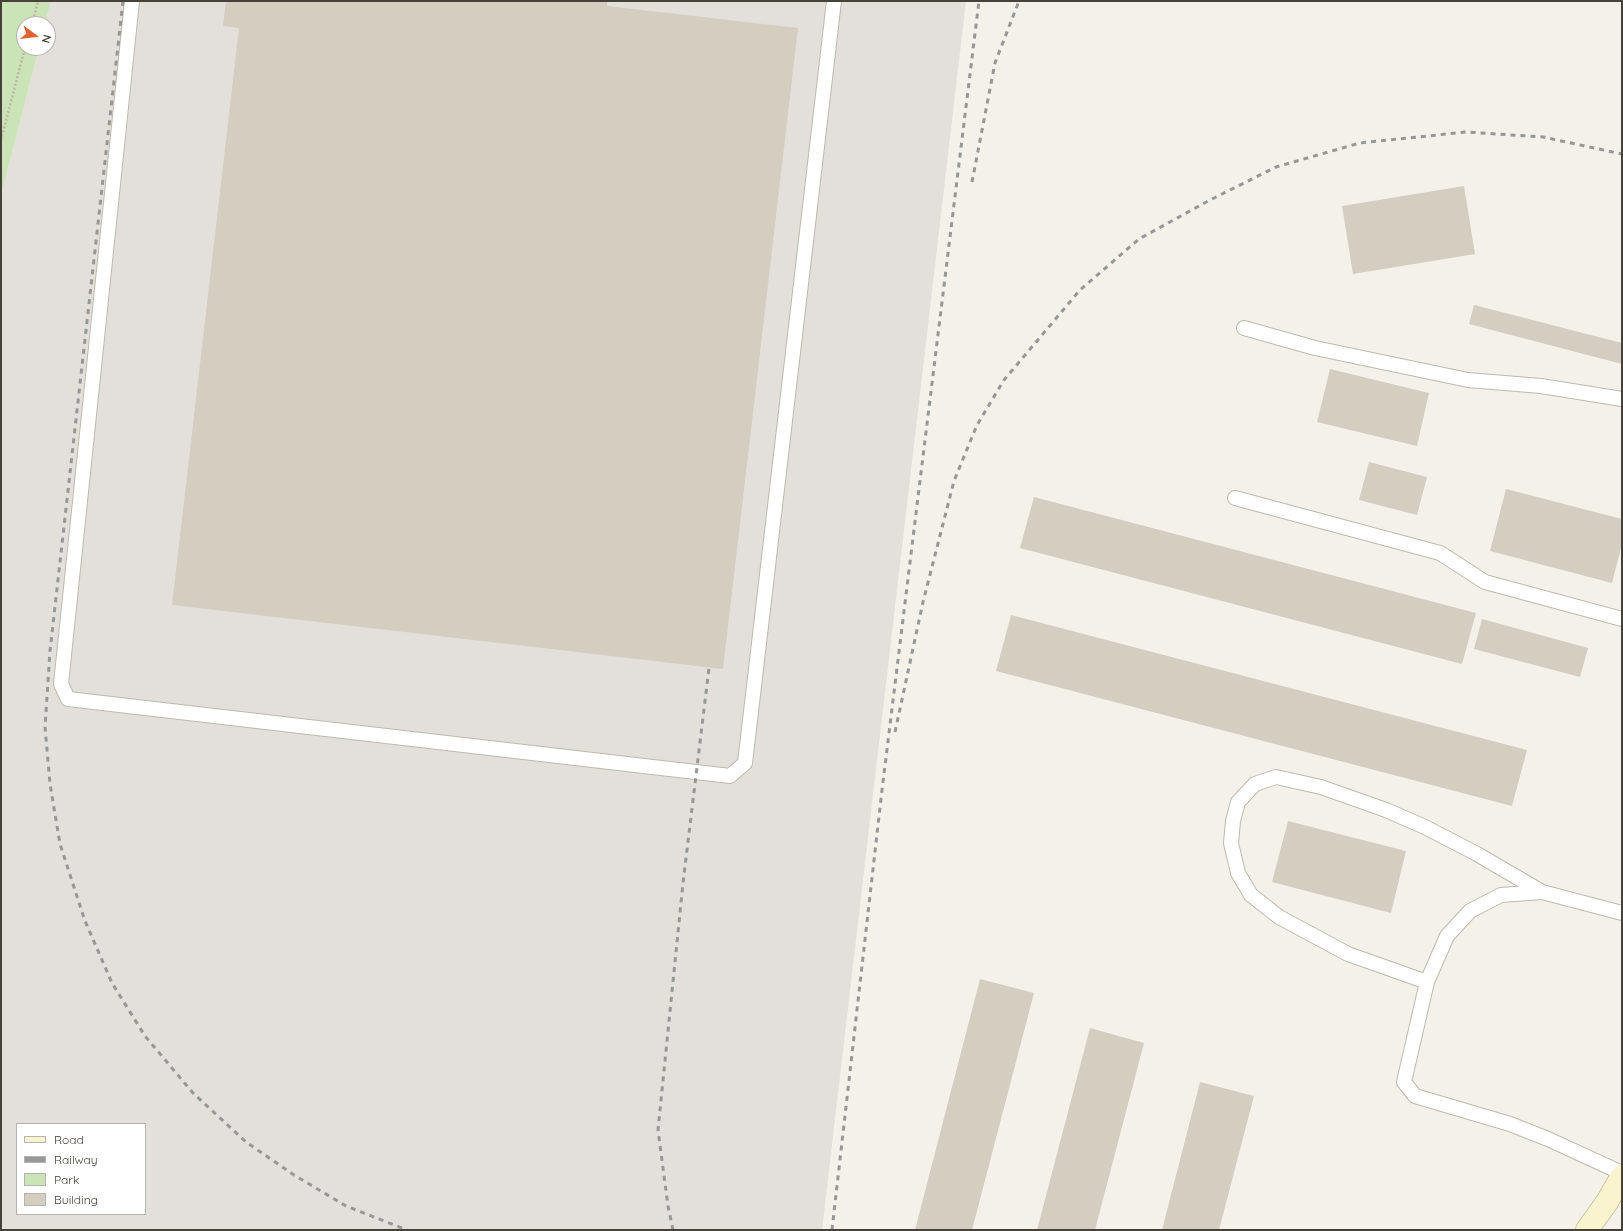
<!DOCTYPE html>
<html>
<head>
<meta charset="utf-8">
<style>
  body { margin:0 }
  #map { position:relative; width:1623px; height:1231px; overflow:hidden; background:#f3f1ea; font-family:Quicksand,sans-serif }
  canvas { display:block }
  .frame { position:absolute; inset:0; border:2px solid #464239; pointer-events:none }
  .legend { position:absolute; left:16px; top:1123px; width:130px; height:92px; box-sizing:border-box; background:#fff; border:1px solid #b5b3b0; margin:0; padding:5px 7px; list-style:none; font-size:12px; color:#464239 }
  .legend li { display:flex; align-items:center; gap:8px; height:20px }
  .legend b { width:20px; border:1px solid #b5b3b0 }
  .north { position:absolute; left:16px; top:16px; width:40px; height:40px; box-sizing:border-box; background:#fff; border:1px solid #b5b3b0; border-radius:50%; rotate:105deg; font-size:11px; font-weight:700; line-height:16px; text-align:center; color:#464239 }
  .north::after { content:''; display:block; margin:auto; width:14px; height:18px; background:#e26131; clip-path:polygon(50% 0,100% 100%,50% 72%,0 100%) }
</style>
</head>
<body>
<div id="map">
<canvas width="1623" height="1231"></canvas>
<div class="frame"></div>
<ul class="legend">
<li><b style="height:5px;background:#f9f4ce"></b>Road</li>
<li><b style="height:5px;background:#979797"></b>Railway</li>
<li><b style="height:11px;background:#cae3b7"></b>Park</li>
<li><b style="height:11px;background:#d3cec0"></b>Building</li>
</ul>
<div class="north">N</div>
</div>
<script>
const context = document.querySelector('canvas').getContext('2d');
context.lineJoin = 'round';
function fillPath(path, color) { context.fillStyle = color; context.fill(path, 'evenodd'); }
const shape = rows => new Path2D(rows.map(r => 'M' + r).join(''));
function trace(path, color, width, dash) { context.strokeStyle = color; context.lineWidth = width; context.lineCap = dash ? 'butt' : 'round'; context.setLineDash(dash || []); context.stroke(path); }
const industrial = shape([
  [51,1,966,1,822,1230,1,1230,1,195,39,48,48,48,48,24,45,24],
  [17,1124,145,1124,145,1214,17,1214]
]);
const green = shape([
  [1,1,51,1,45,24,24,24,24,48,39,48,1,195]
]);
const building = shape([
  [226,1,607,1,607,6,798,28,723,669,172,605,239,28,223,26],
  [1464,186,1475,254,1353,274,1342,206],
  [1474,305,1622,343,1622,364,1469,324],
  [1330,369,1429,393,1417,446,1317,422],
  [1369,462,1427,477,1417,515,1359,500],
  [1506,489,1622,519,1622,544,1612,583,1490,551],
  [1034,497,1476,613,1462,664,1020,548],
  [1011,615,1527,750,1512,806,996,671],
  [1482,619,1588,648,1580,677,1474,649],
  [1288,821,1406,851,1391,913,1272,882],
  [980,979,1034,993,972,1230,915,1230],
  [1090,1028,1144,1043,1095,1230,1037,1230],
  [1200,1082,1254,1096,1219,1230,1162,1230]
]);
const path = shape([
  [32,24,38,1],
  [1,140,25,48]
]);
const service = shape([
  [132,1,61,684,68,699,730,776,745,763,834,1],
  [1244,328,1315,348,1468,380,1541,386,1622,399],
  [1235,498,1440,553,1485,582,1622,619],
  [1622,913,1542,892,1501,895,1470,911,1447,936,1427,982,1404,1082,1415,1096,1510,1124,1548,1139,1622,1173],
  [1427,982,1348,954,1279,917,1251,895,1238,873,1231,843,1233,821,1238,802,1255,784,1276,777,1321,787,1386,810,1425,827,1477,854,1542,892]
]);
const secondary = shape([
  [1587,1230,1607,1202,1622,1176]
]);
const rail = shape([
  [123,1,50,651,45,727,50,784,60,844,85,921,112,983,145,1036,193,1093,246,1142,294,1175,346,1206,407,1230],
  [972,182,995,63,1019,1],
  [895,732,923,602,954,481,977,425,1004,380,1080,290,1139,239,1210,200,1276,167,1360,143,1466,132,1543,137,1622,154],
  [673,1230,668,1206,658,1130,683,883,709,668],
  [832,1230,882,790,979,1]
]);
fillPath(industrial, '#e3e0db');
fillPath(green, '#cae3b7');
fillPath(building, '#d3cec0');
trace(service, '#bdbaad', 16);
trace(secondary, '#cdc69e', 24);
trace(path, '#beb7a0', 2.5, [2, 2]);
trace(service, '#fff', 14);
trace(secondary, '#f9f4ce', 22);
trace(rail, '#979797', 3, [5, 5]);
</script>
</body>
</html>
